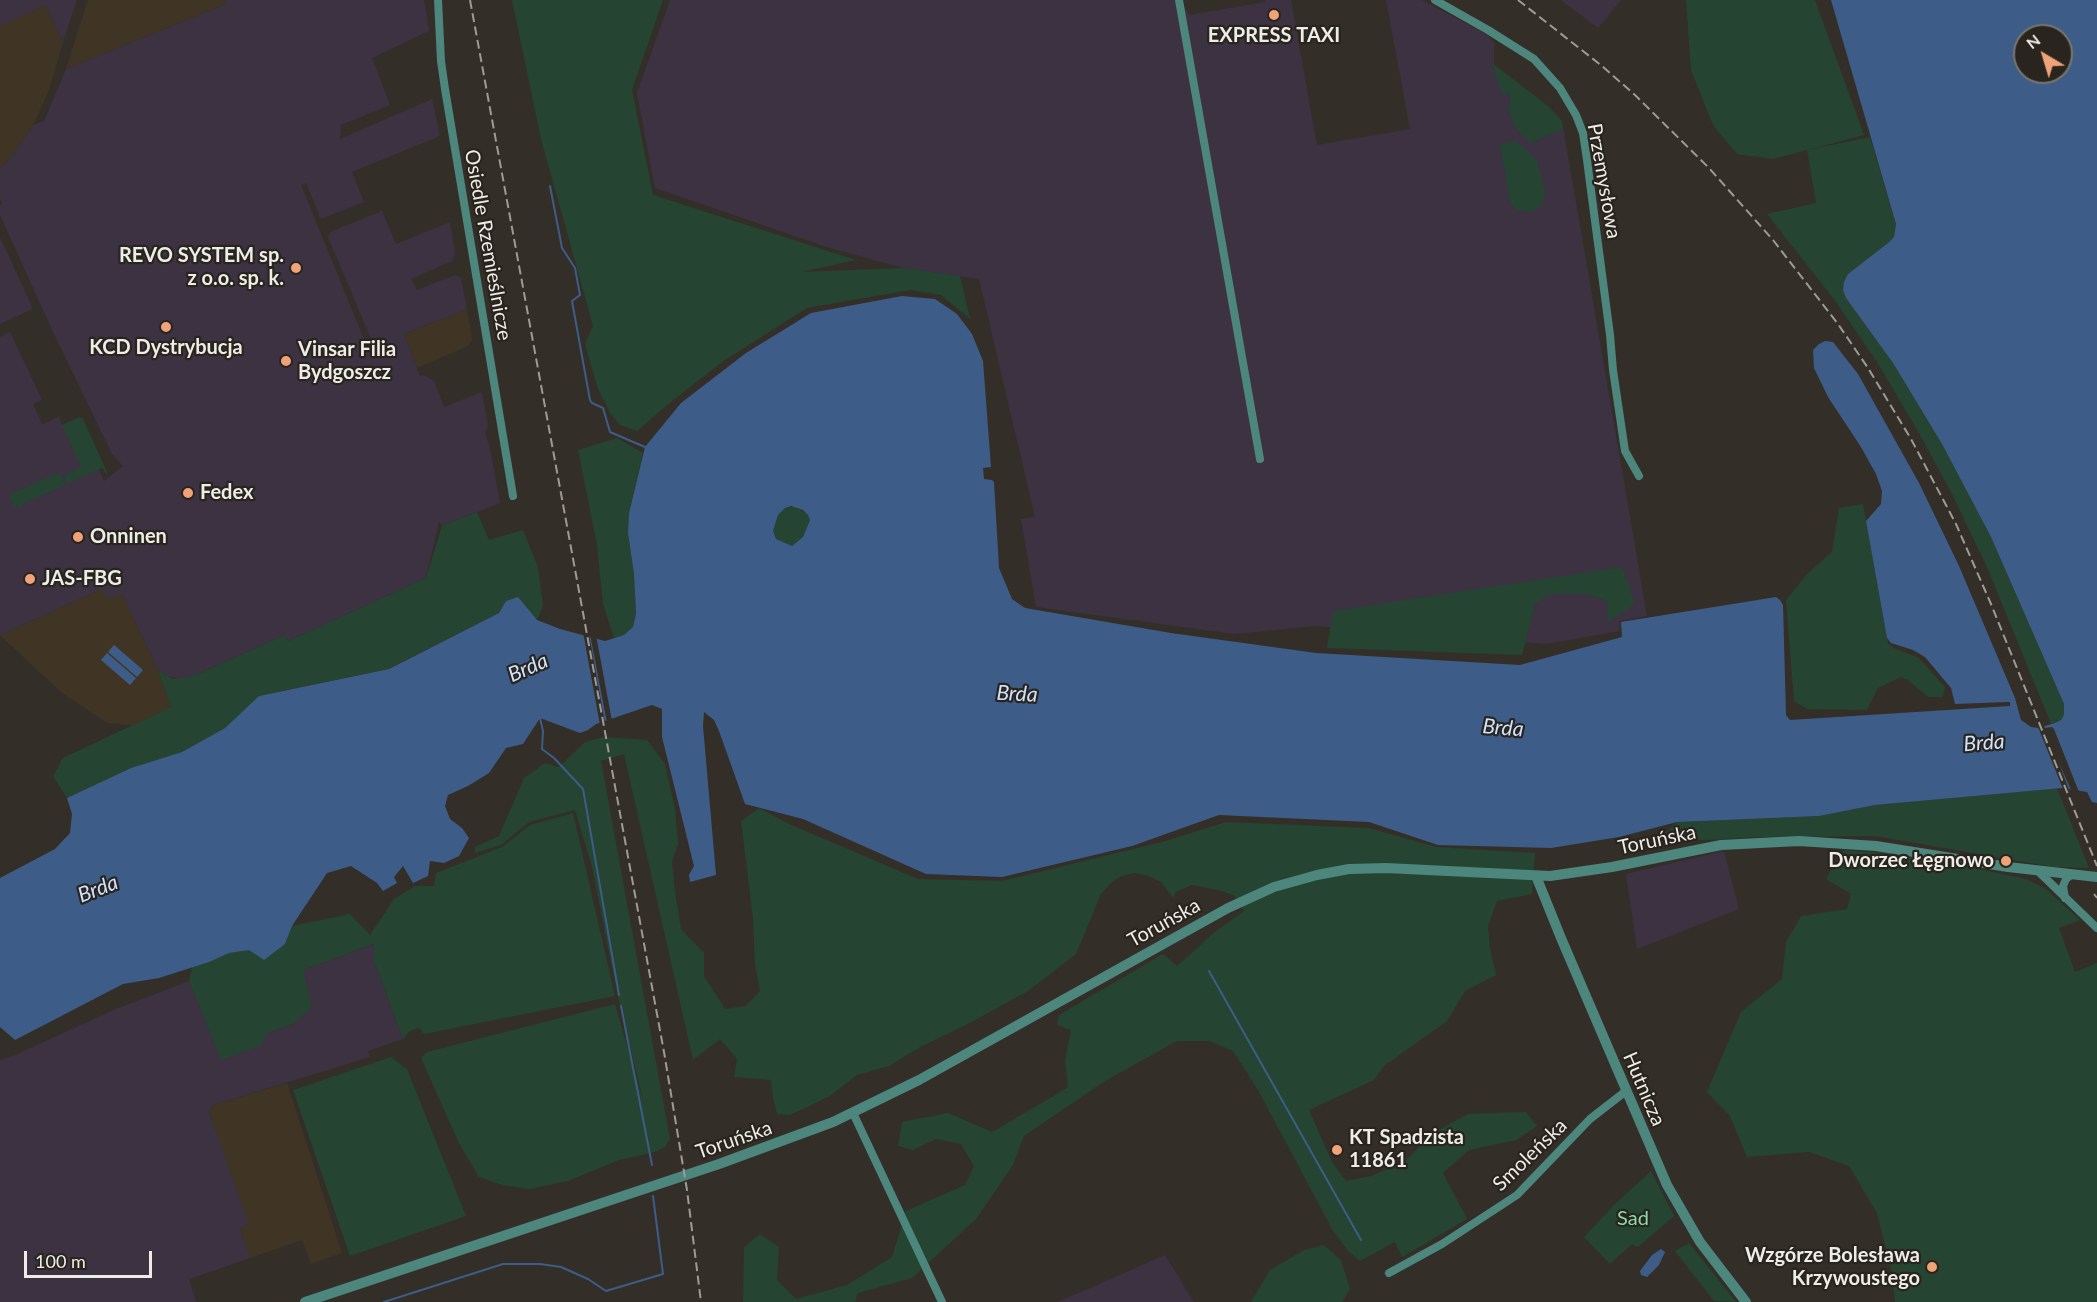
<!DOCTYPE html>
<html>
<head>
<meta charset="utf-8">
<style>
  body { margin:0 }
  #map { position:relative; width:2097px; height:1302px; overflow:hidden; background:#332f28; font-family:Lato,sans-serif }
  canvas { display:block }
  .north { position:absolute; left:2013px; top:24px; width:60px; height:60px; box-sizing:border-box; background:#29251e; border:2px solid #78756e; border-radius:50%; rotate:322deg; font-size:16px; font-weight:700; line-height:24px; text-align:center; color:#eeece7 }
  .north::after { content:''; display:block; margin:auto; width:21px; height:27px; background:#f0a279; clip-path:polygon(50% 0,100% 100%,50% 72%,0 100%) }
  .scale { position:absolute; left:24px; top:1251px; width:128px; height:27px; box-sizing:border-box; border:3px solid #eeece7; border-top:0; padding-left:8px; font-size:18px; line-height:21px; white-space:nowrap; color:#eeece7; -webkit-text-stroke:4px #29251e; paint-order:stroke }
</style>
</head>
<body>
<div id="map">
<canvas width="2097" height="1302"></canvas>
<div class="north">N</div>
<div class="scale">100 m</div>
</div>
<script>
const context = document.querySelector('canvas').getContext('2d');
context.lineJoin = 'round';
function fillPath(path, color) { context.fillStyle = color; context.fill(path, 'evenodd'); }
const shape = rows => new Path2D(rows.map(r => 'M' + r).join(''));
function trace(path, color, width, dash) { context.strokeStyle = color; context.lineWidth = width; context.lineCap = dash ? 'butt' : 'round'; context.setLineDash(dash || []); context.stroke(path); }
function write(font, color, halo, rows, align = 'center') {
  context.font = font + ' Lato,sans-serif'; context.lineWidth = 4.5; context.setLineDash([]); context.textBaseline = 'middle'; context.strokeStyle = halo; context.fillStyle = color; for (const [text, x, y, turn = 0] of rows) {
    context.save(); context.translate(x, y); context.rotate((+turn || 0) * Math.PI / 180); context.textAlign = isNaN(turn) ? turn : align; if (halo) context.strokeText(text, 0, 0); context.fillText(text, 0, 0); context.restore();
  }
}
const commercial = shape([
  [88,0,225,0,226,4,66,69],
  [46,5,63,42,49,90,33,125,13,155,0,169,0,25],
  [467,309,472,340,468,346,417,368,404,334],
  [102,589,122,594,158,670,171,707,133,725,107,723,61,692,0,635],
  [287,1083,342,1253,311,1264,302,1240,250,1258,240,1228,248,1225,209,1112,213,1105]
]);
const industrial = shape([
  [0,0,77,0,63,42,46,5,0,26],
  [225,0,424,0,429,31,372,58,390,105,341,125,340,139,432,99,440,136,352,172,364,202,321,219,306,183,301,185,368,349,374,346,328,237,330,232,382,211,396,244,450,222,455,254,452,261,411,279,417,290,455,275,461,278,467,309,404,334,420,376,424,375,434,381,444,407,482,392,488,426,485,433,490,448,500,503,442,526,439,522,426,578,288,641,285,635,191,677,179,679,167,676,158,670,122,594,108,599,102,589,0,635,0,337,10,332,42,400,33,404,42,424,59,417,62,425,77,418,104,481,123,466,112,454,53,332,0,215,0,206,2,203,0,200,0,169,13,155,33,125,44,121,66,69,226,4],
  [670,0,1179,0,1190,15,1265,2,1265,0,1291,0,1317,145,1410,129,1386,0,1422,0,1486,34,1494,42,1494,64,1562,121,1647,616,1619,621,1620,631,1546,644,1315,626,1234,634,1036,607,1021,519,1035,517,979,279,904,268,830,248,655,188,637,93],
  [1561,0,1621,0,1598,28],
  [0,237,33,309,0,324],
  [1724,851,1739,909,1637,949,1626,874],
  [375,944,374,961,403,1039,368,1051,370,1057,213,1105,209,1112,249,1225,240,1228,250,1258,189,1279,196,1302,0,1302,0,1060,13,1056,116,1009,189,981,221,1059,268,1033,293,1024,303,970],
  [1165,1255,1194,1302,1057,1302,1088,1289]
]);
const green = shape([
  [512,0,663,0,632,90,653,195,856,260,801,272,904,268,960,276,970,319,941,295,910,290,807,308,725,360,672,401,637,431,620,425,610,413,598,389,585,344,593,326,541,139],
  [1686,0,1815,0,1864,135,1808,150,1870,137,1896,224,1894,237,1888,243,1848,274,1846,298,1893,363,1942,444,1991,537,2064,704,2064,715,2061,720,2055,723,2051,724,1987,567,1953,496,1919,433,1877,362,1836,302,1767,214,1816,203,1807,150,1773,159,1737,154,1713,125,1691,70],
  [1492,63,1548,106,1562,121,1563,129,1530,143,1515,127,1508,108,1511,98,1509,93,1505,95,1501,91],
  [1516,141,1537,160,1544,188,1545,197,1541,205,1535,210,1529,212,1516,210,1510,202,1500,144],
  [80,417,83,419,107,472,106,474,102,468,68,483,64,475,81,467,62,425],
  [617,438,643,453,629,513,628,533,634,574,636,614,633,627,624,635,614,638,603,604,597,545,578,450],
  [60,472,65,485,22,504,22,510,19,505,11,508,13,506,9,495],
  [1863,504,1888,643,1894,648,1919,658,1945,687,1943,697,1928,697,1909,681,1901,677,1878,688,1867,710,1807,709,1794,701,1786,600,1807,574,1832,552,1839,508],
  [795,506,809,515,810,520,803,537,792,546,776,539,773,531,778,515,785,508],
  [477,512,489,540,523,530,538,567,543,606,537,620,506,601,499,613,388,669,259,696,225,728,182,752,131,768,67,798,53,776,63,758,171,707,158,670,173,679,191,677,285,635,288,641,426,578,442,526],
  [1622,567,1635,604,1608,622,1607,601,1587,594,1551,594,1535,604,1522,655,1327,648,1333,611],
  [604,737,647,740,665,764,675,808,678,844,672,861,675,892,681,929,704,953,704,976,725,1009,746,1006,760,991,755,964,753,918,741,821,759,808,789,824,918,879,1002,881,1162,842,1226,822,1369,828,1436,847,1535,853,1532,894,1497,901,1488,926,1490,949,1496,975,1465,991,1447,1021,1384,1066,1374,1080,1309,1110,1332,1162,1346,1181,1371,1176,1406,1160,1435,1132,1468,1114,1526,1112,1537,1126,1516,1140,1469,1150,1443,1173,1467,1219,1402,1257,1395,1242,1360,1261,1348,1251,1332,1229,1258,1090,1233,1051,1209,1041,1177,1041,1105,1081,1024,1136,1013,1165,976,1219,912,1278,858,1293,855,1302,743,1302,744,1247,760,1234,779,1247,777,1280,796,1299,847,1285,892,1257,906,1211,965,1185,974,1166,961,1144,936,1139,913,1150,898,1146,902,1122,948,1113,992,1132,1057,1094,1068,1087,1065,1061,1071,1030,1057,1025,1059,1015,1163,954,1177,966,1216,931,1244,911,1235,896,1222,891,1192,885,1176,892,1173,898,1161,882,1149,876,1135,873,1121,876,1112,882,1101,894,1076,954,1028,991,966,1025,922,1046,889,1066,857,1075,830,1096,790,1115,777,1114,773,1098,771,1080,734,1077,737,1059,720,1039,693,1060,624,754,601,761,670,1139,665,1147,655,1152,619,1160,568,1181,529,1189,502,1185,479,1177,458,1141,421,1058,427,1052,615,1004,644,1104,618,997,592,867,575,810,529,822,501,845,475,853,475,847,499,836,524,778,545,763,559,767,585,742],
  [2057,788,2089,868,2053,867,1875,836,1767,837,1702,840,1660,838,1677,822,1819,816,1875,805],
  [573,813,615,996,424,1034,419,1028,410,1031,403,1039,374,961,374,944,303,970,312,1006,293,1024,268,1033,260,1046,221,1060,189,981,192,967,229,953,285,944,292,926,350,914,370,935,394,899,415,886,434,886,436,873,502,847,530,825],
  [1843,850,1887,853,1956,864,2026,879,2046,889,2080,920,2059,928,2075,972,2097,963,2097,1302,1895,1302,1891,1268,1877,1213,1849,1166,1809,1152,1747,1157,1730,1116,1707,1092,1741,1012,1782,979,1786,942,1801,916,1847,909,1851,894,1826,879],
  [391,1057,407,1069,466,1216,350,1256,293,1090],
  [1651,1171,1674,1216,1638,1247,1632,1244,1610,1264,1584,1237,1614,1205],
  [1689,1243,1736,1302,1714,1301,1675,1251],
  [1324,1245,1341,1260,1350,1289,1342,1302,1251,1302,1270,1270,1304,1250]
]);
const water = shape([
  [1831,0,2097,0,2097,803,2092,802,2087,792,2062,788,1875,805,1819,816,1677,822,1619,837,1551,848,1438,845,1369,822,1219,815,1132,846,1002,877,926,874,803,819,745,804,719,731,714,720,704,712,703,726,716,875,690,882,689,875,694,866,662,737,662,709,652,705,596,724,588,730,580,733,540,718,523,744,506,748,489,773,468,786,448,795,445,806,450,819,462,828,469,838,459,856,444,863,430,861,428,876,413,883,403,866,394,877,397,883,383,891,377,883,351,866,327,873,292,926,285,944,264,960,249,950,229,953,209,962,159,978,123,984,15,1040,0,1027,0,878,55,849,70,833,72,814,67,798,131,768,182,752,225,728,259,696,389,669,499,613,506,601,518,597,537,620,560,629,605,641,624,635,633,627,636,614,634,574,628,533,629,513,645,447,681,403,746,353,811,313,902,296,935,299,957,314,972,334,983,361,991,467,983,468,984,479,992,480,994,482,999,568,1012,599,1025,608,1171,633,1316,653,1520,665,1622,637,1621,622,1776,597,1780,600,1783,605,1786,715,1790,720,2010,706,2010,702,2007,702,1955,704,1951,688,1925,657,1913,650,1891,643,1887,638,1866,521,1881,504,1882,491,1876,474,1861,447,1828,397,1814,368,1813,350,1819,344,1825,341,1833,342,1858,374,1919,483,1959,566,2015,698,2021,720,2031,727,2038,728,2055,723,2061,720,2064,715,2064,704,1991,537,1942,444,1893,363,1846,298,1843,290,1844,282,1848,274,1888,243,1894,237,1896,224],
  [2025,36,2061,36,2061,72,2025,72],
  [791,506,803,510,808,515,810,520,803,537,792,546,776,539,773,531,778,515,785,508],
  [114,645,143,670,137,677,108,652],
  [107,653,136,678,130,685,101,660],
  [1661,1249,1665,1252,1659,1265,1647,1277,1641,1275,1640,1271,1652,1255]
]);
const pier = shape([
  [583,632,589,634,605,723,600,725],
  [590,634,596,635,612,721,607,723],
  [2044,726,2045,728,2052,727,2054,729,2079,792,2072,792,2059,763,2069,790,2064,791,2063,789,2038,727]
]);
const stream = shape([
  [550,186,562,248,575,268,580,295,572,301,590,400,592,403,603,408,610,432,645,447],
  [540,718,543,731,542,749,554,758,583,789,619,995],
  [1209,971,1361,1240],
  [621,1006,652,1165],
  [384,1302,503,1264,540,1264,561,1267,588,1279,606,1291,663,1274,653,1196]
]);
const minor = shape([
  [438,0,441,61,445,89,513,496],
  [1179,0,1260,459],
  [1435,0,1488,30,1534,59,1560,88,1576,115,1583,133,1587,160,1610,335,1613,370,1625,451,1639,476],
  [2039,872,2097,928],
  [2065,898,2063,886,2066,879,2071,875],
  [853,1113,942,1302],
  [1389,1273,1442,1244,1517,1195,1590,1119,1626,1091]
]);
const tertiary = shape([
  [1536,876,1561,938,1667,1185,1700,1242,1746,1302],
  [305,1302,719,1164,833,1122,919,1080,1228,908,1274,887,1317,875,1349,869,1386,868,1550,876,1612,867,1721,845,1799,841,1876,846,2008,867,2097,877]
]);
const rail = shape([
  [470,0,664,1052,687,1190,701,1302],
  [1518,0,1602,66,1635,95,1709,168,1773,240,1838,324,1868,368,1911,439,1956,524,1991,604,2097,866],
  [2094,894,2097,898]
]);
const markers = [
  [1274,15,6,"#f0a279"],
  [296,268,6,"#f0a279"],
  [166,327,6,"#f0a279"],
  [286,361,6,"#f0a279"],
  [188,493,6,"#f0a279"],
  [78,537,6,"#f0a279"],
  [30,579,6,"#f0a279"],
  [2006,861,6,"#f0a279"],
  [1337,1150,6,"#f0a279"],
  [1932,1267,6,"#f0a279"]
];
const poiNames = [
  ["EXPRESS TAXI",1274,36,"center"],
  ["REVO SYSTEM sp.",284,256,"right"],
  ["z o.o. sp. k.",284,279,"right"],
  ["KCD Dystrybucja",166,348,"center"],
  ["Vinsar Filia",298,350],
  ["Bydgoszcz",298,373],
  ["Fedex",200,493],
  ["Onninen",90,537],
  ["JAS-FBG",42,579],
  ["Dworzec Łęgnowo",1994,861,"right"],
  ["KT Spadzista",1349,1138],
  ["11861",1349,1161],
  ["Wzgórze Bolesława",1920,1256,"right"],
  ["Krzywoustego",1920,1279,"right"]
];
const streetNames = [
  ["Przemysłowa",1604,181,80],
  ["Osiedle Rzemieślnicze",488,245,80],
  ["Toruńska",1657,840,-12],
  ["Toruńska",1164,923,-29],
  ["Hutnicza",1644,1089,67],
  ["Toruńska",734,1140,-19],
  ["Smoleńska",1530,1155,-44]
];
const parkNames = [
  ["Sad",1633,1219]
];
const waterNames = [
  ["Brda",528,668,-24],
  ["Brda",1017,694,3],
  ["Brda",1503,728,5],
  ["Brda",1984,743,-4],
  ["Brda",98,889,-21]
];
fillPath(commercial, '#403525');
fillPath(industrial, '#3c3242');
fillPath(green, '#254431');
fillPath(water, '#3d5d88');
fillPath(pier, '#332f28');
trace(stream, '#3d5d88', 2);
trace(minor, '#4c867c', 8);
trace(tertiary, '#4c867c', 10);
trace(rail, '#9e9b95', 2, [9, 4.5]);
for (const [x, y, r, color] of markers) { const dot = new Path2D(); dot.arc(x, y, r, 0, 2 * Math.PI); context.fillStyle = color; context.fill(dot); trace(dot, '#29251e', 2); }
write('bold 20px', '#eeece7', '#29251e', poiNames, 'left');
write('20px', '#eeece7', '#29251e', streetNames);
write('20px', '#88dba7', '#29251e', parkNames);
write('italic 21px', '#cee2fe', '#29251e', waterNames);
</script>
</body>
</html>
